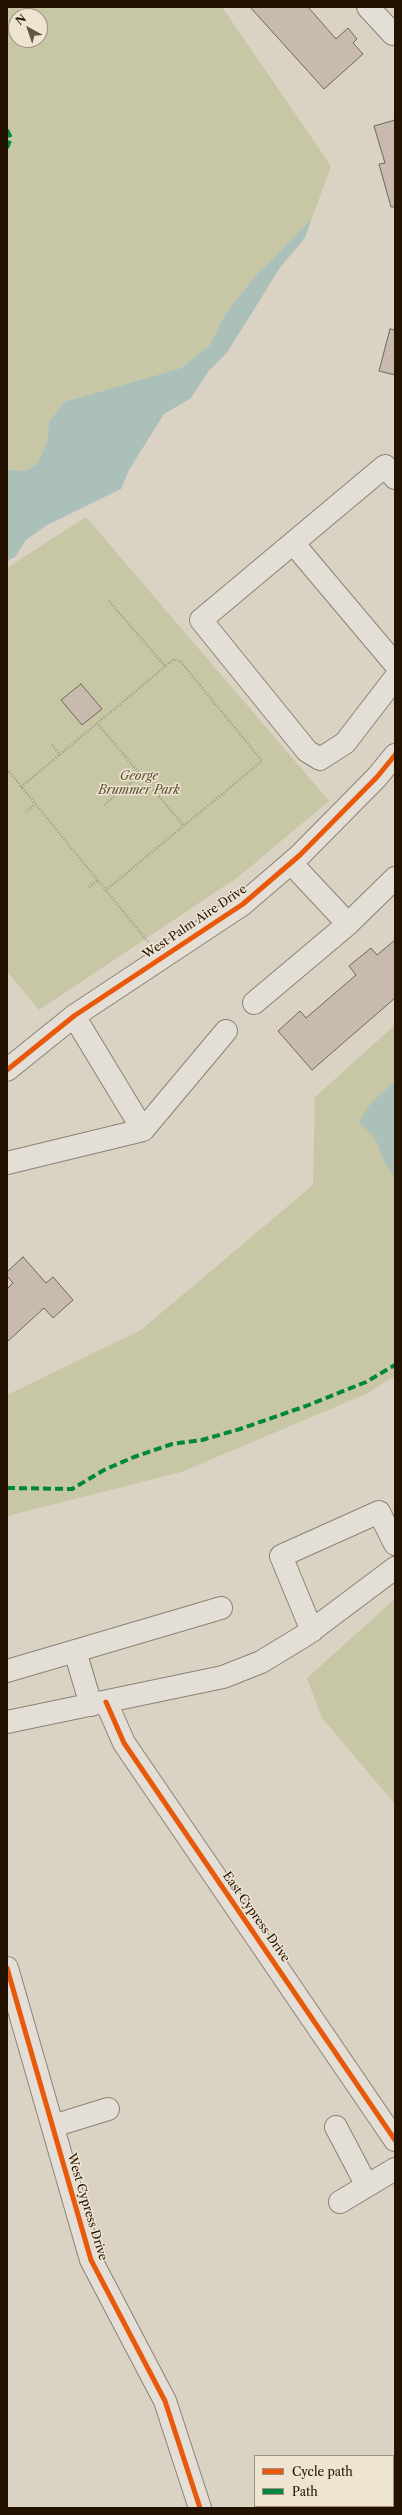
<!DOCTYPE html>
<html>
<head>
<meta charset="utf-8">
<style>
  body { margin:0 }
  #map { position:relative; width:402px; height:2515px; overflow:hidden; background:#dad2c2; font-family:"Libre Caslon Text",serif }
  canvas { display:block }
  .frame { position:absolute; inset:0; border:8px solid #231200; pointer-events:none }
  .legend { position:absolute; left:254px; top:2455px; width:140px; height:52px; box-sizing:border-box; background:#eee4d1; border:1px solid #9d907d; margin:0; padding:5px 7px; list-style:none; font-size:12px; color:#231200 }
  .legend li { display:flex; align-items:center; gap:8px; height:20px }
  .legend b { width:20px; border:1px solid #9d907d }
  .north { position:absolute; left:8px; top:8px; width:40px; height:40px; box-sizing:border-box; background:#eee4d1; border:1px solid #9d907d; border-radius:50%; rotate:320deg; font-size:11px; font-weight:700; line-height:16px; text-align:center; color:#231200 }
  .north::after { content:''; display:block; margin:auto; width:14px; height:18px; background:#635544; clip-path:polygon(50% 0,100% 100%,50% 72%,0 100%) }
</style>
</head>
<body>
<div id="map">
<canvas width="402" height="2515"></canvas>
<div class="frame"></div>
<ul class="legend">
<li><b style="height:5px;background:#e8590c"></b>Cycle path</li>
<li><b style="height:5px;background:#00873e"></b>Path</li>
</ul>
<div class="north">N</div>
</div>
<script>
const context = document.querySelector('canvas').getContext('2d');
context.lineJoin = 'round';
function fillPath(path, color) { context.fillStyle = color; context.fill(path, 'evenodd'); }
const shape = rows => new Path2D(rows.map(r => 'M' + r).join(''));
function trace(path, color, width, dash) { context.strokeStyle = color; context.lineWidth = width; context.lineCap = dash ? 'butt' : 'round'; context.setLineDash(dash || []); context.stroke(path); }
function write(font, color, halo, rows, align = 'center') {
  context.font = font + ' "Libre Caslon Text",serif'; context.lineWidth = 3; context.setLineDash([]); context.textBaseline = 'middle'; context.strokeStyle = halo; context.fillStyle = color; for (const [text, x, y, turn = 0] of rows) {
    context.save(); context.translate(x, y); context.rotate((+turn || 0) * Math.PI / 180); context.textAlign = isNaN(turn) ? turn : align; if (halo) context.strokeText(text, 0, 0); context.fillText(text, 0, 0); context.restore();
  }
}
const green = shape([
  [7,7,222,7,331,166,312,218,253,279,225,314,210,345,181,368,64,402,49,422,47,443,37,464,25,471,7,470],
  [16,16,40,16,40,40,16,40],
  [86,517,329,801,238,877,39,1010,7,971,7,568],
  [395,1025,395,1376,366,1394,181,1472,7,1516,7,1395,141,1330,313,1185,315,1097],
  [395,1599,395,1804,322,1718,307,1678]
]);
const water = shape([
  [312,218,305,238,281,266,228,351,208,372,191,398,164,414,129,470,121,489,47,525,26,540,15,557,7,561,7,470,25,471,37,464,47,443,49,422,64,402,181,368,210,345,225,314,253,279],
  [395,1081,395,1178,384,1161,375,1138,359,1122,371,1103]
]);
const building = shape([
  [250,7,308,7,336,39,348,28,357,39,353,43,363,54,324,89,250,7],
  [395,120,395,207,391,207,379,164,385,163,374,126,395,120],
  [390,329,395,330,395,375,379,371,390,329],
  [81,684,102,709,82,725,61,700,81,684],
  [395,940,395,998,312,1070,278,1031,300,1011,306,1018,356,975,349,966,371,948,377,955,395,940],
  [23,1257,46,1283,53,1277,73,1300,53,1318,44,1308,7,1342,7,1289,13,1283,7,1276,7,1272,23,1257]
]);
const path = shape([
  [109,601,165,666],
  [97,723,183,825],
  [52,745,60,755],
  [7,769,149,943],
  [21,787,174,659,181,662,262,761,106,890],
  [104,805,140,775],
  [26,812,35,804],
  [89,887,98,880]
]);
const minor = shape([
  [368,7,393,34,395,32],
  [395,478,385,466,201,620,307,751,320,759,345,743,395,678],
  [293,543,395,664],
  [348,924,395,878],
  [254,1003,348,924,291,863],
  [74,1016,143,1130],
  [7,1070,74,1016,243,904,300,855,377,777,395,755],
  [7,1163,143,1130,226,1031],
  [312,1631,281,1556,379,1512,395,1544],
  [75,1651,221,1608],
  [7,1671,75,1651,91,1705],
  [106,1702,124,1743,395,2140],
  [7,1722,223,1677,261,1662,307,1634,395,1568],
  [7,1968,91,2260,165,2401,200,2508],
  [53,2126,108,2109],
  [336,2127,367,2186],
  [340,2202,395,2169],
  [269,2508,273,2506]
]);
const quiet = shape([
  [7,130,11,138,7,148],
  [7,1488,72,1489,104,1470,134,1457,172,1444,202,1440,240,1429,306,1406,366,1382,395,1365]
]);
const cycleway = shape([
  [7,1070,74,1016,243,904,300,855,377,777,395,755],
  [106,1702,124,1743,395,2140],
  [7,1968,91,2260,165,2401,200,2508]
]);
const parkNames = [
  ["George",139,777],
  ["Brummer Park",139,791]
];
const streetNames = [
  ["West Palm Aire Drive",195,922,-34],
  ["East Cypress Drive",256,1917,55],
  ["West Cypress Drive",87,2207,73]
];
fillPath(green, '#c7c6a5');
fillPath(water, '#aac0b8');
fillPath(building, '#c8baac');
trace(building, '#6f685d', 1);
trace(minor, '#8a8377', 24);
trace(path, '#9e9890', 2.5, [1, 2]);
trace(minor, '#e3dfd6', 22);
trace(quiet, '#00873e', 4, [8, 4]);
trace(cycleway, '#e8590c', 5);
write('italic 12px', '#574e31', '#eee4d1', parkNames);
write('12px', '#231200', '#eee4d1', streetNames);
</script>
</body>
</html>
